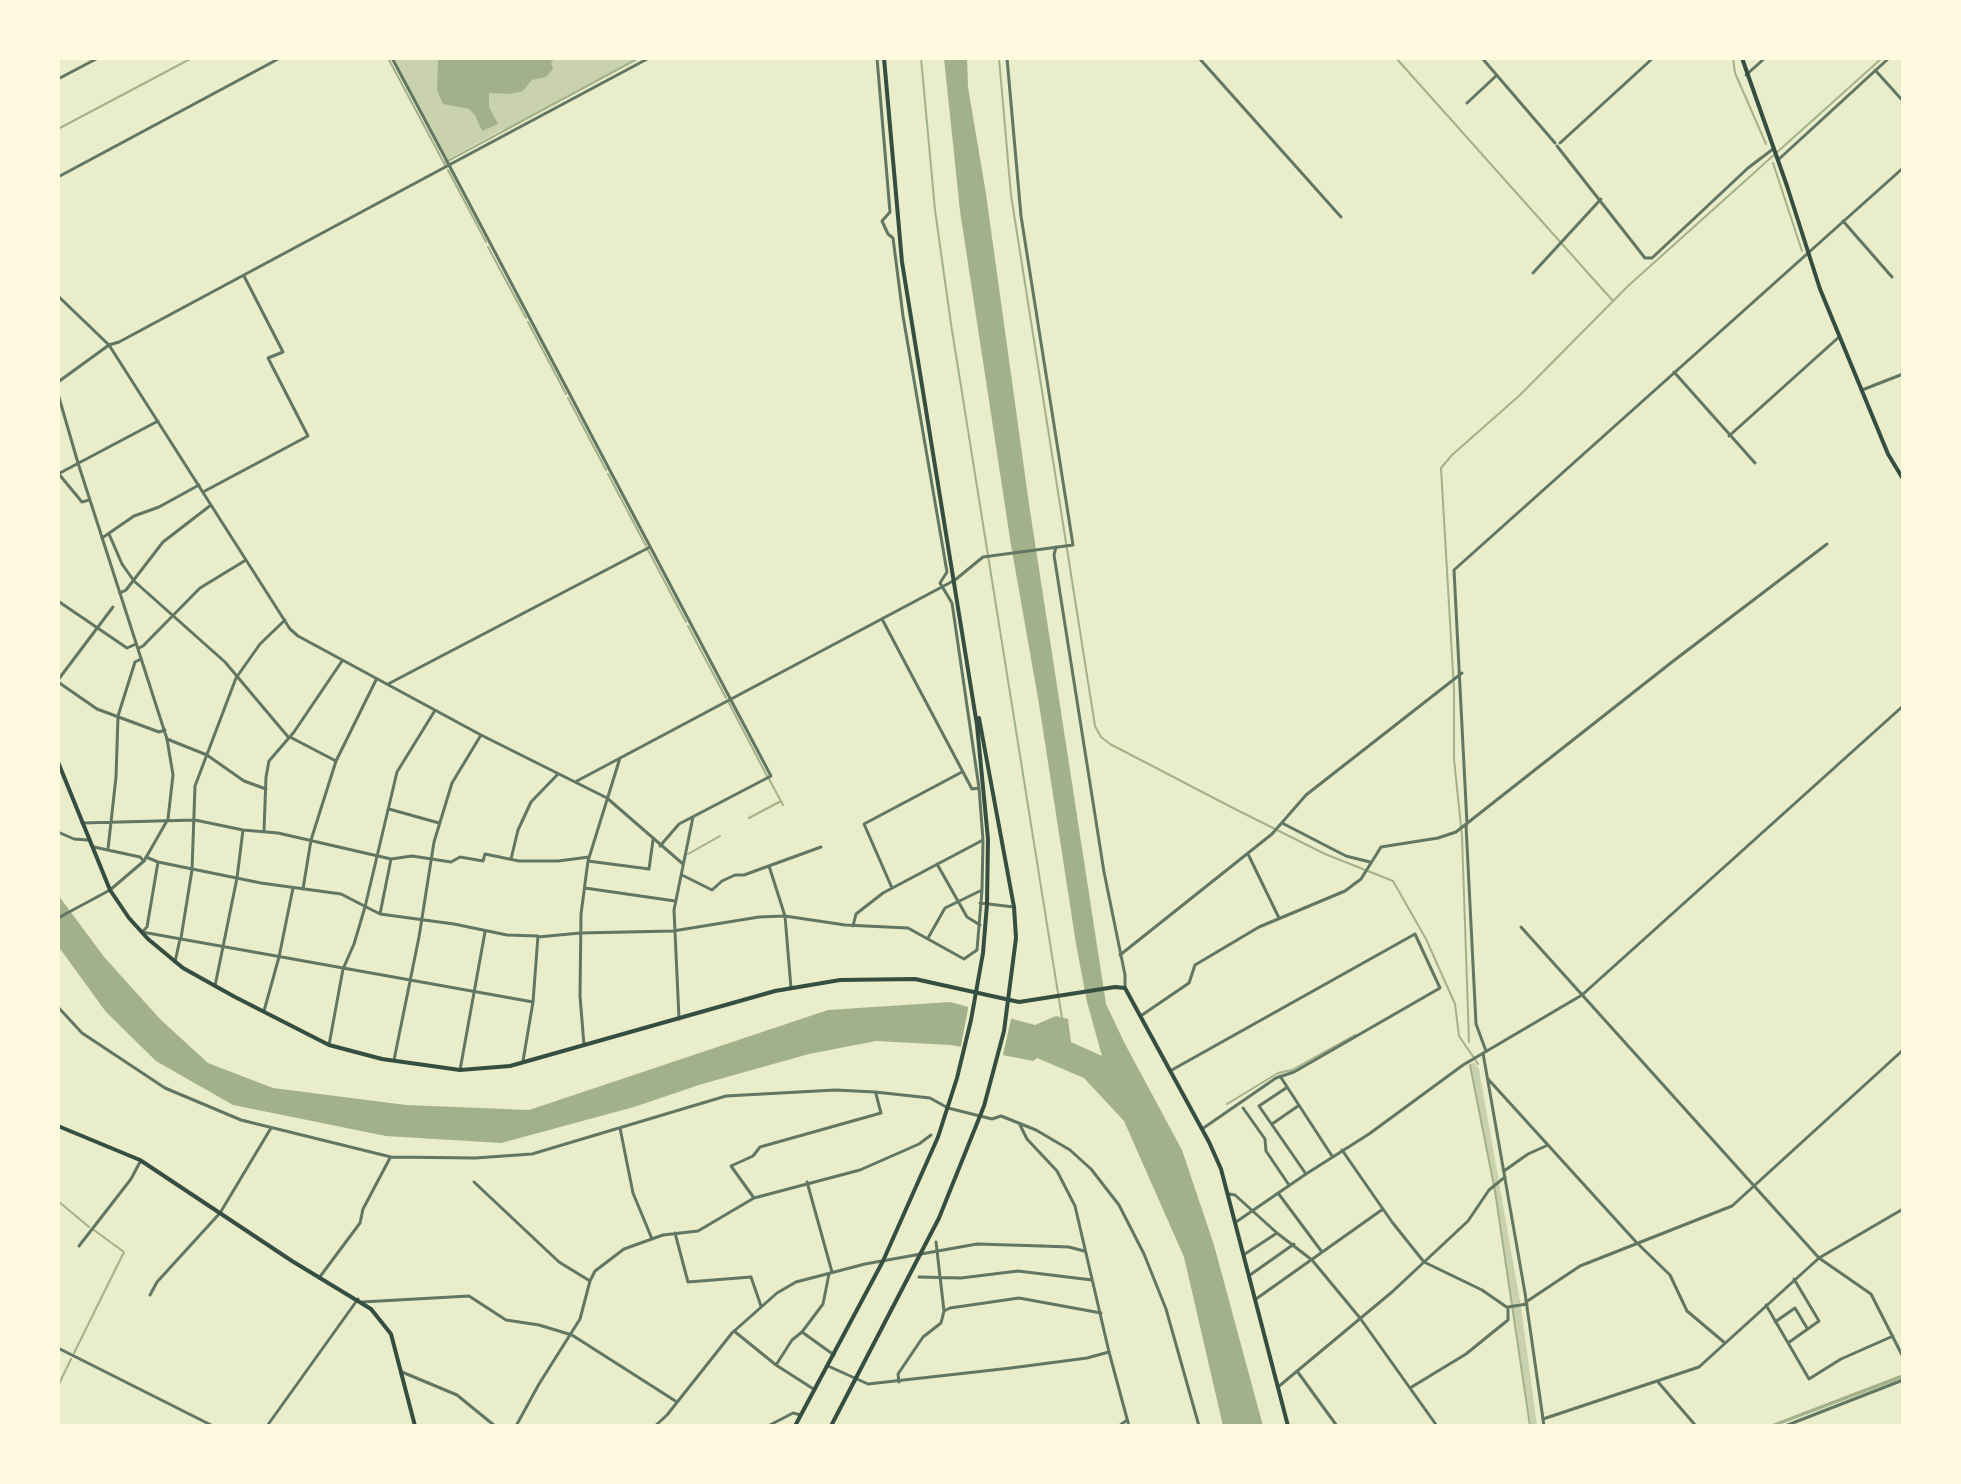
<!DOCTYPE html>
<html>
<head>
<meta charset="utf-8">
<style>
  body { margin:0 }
  #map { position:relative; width:1961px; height:1484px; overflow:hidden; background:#e9edc9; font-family:Barlow,sans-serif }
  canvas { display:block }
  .frame { position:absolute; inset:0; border:60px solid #fefae0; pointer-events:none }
</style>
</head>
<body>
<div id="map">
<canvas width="1961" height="1484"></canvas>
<div class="frame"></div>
</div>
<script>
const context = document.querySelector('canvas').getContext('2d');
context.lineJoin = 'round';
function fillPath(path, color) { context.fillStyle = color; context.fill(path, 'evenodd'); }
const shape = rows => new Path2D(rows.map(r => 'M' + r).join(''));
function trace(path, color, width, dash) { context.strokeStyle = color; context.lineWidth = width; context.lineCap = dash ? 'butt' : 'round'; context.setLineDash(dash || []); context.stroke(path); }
const green = shape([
  [392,58,638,58,506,131,503,129,446,160],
  [1474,1062,1479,1069,1521,1307,1537,1426,1531,1426,1494,1181,1470,1064]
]);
const water = shape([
  [442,58,557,58,551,62,553,69,546,77,532,80,523,91,510,94,489,93,489,107,498,124,482,131,475,115,469,109,443,104,437,90,438,61],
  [944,58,967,58,968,87,986,194,1029,504,1106,1004,1125,1044,1182,1150,1214,1245,1263,1426,1223,1426,1184,1257,1124,1121,1084,1078,1037,1058,1033,1061,951,1045,876,1041,809,1054,702,1084,634,1107,501,1143,386,1136,233,1105,156,1061,106,1012,58,946,58,895,105,958,160,1019,208,1063,273,1088,406,1105,529,1110,828,1010,950,1002,1035,1025,1056,1016,1068,1019,1071,1042,1102,1056,1087,1002,1076,944,1039,704,1011,545,960,211],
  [1903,1374,1903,1378,1776,1426,1767,1426]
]);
const pier = shape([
  [969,1003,1012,1015,1002,1059,960,1051]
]);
const stream = shape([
  [388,58,445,165],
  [921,58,935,210,951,324,1062,1018],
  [999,58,1011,195,1095,726,1101,737,1110,744,1233,808,1325,854,1393,881,1426,939,1455,1004,1459,1036,1478,1064],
  [1396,58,1613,301],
  [1733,58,1735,73,1766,144],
  [58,129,192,58],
  [444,163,639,58],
  [1773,163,1802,251],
  [448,170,486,242],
  [488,247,526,318],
  [528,322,566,394],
  [568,398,606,470],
  [608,474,646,546],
  [648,550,686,622],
  [688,626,726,698],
  [729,703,767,776],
  [769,779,783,805],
  [749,818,781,801],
  [688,854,720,836],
  [1469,1042,1462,836,1454,759,1454,690,1441,468,1452,455,1520,395,1628,286,1882,58],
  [1470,1065,1495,1191,1530,1426],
  [1227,1104,1278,1073,1292,1070,1355,1035],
  [58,1201,89,1227],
  [74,1353,124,1252,94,1230],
  [58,1386,71,1359]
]);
const minor = shape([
  [1199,58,1341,217],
  [1482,58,1555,143],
  [1875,70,1903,101],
  [1746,75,1765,58],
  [58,79,98,58],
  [1467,103,1497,75],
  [1560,143,1653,58],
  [1557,146,1645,258,1652,258,1748,168,1773,149],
  [1778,160,1889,58],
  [58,177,280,58],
  [1843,221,1892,277],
  [1533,273,1601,199],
  [58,296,109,345,290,629,298,636,481,735,607,798,683,864],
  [1674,372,1755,463],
  [58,382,109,345,119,342,449,165,771,776,679,824,660,846],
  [1862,390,1903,374],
  [1729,436,1839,337],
  [58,473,82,502,89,500],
  [58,474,158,421],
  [203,492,308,436,268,358,283,352,244,276],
  [109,534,122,564,134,581,225,662,289,738],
  [102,538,134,516,159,507,199,485],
  [1056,547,1054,555,1104,872,1125,975,1125,988],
  [120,593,126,590,163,542,211,505],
  [58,601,127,648,136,644],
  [882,619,972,789,979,788],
  [139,648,143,646,200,588,246,560],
  [58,680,113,607],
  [58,682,97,709,159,732,165,730],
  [388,684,650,547],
  [290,737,336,761],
  [167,739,207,755,244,781,266,789],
  [575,782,955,580,983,557,1073,545,1021,216,1007,58],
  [389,809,439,823],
  [82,823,195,820,243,830,278,833,391,859,412,856,451,862,460,857,483,861,485,854,519,861,558,861,589,857],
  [1282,823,1346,856,1370,862],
  [1467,824,1454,570,1903,168],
  [1466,825,1476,1024,1486,1051],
  [264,831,266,777,269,761,294,732,342,661],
  [58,832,74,839,88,840],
  [94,847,140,857,144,861],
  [108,849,116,777,118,716,135,662,141,659],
  [1248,854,1279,918],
  [146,857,158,862,261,883,341,894,380,914,454,924,507,935,538,936,533,1002,523,1061],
  [511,859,518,830,531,802,558,774],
  [588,861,649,869,653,840],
  [158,862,147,927,142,932,533,1002],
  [937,864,967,917,980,925],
  [769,866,785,916,791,988],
  [682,875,712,890,722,881,735,875,744,875,821,847],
  [585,888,675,901],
  [892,888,864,824,962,772],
  [303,889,311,840,336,761,376,680],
  [980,903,1014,907],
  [380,914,391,859],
  [853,926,856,914,883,893,983,840],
  [1521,927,1819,1258,1871,1294,1903,1357],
  [538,937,580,933,673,931,759,917,785,916,845,925,908,928,964,959,977,950,982,890,983,840,979,788,952,603,940,583,947,572,903,316,893,238,888,234,882,221,890,212,877,58],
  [181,938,192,870,195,786,236,678,260,644,285,620],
  [928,938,945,908,982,890],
  [1120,955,1272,834,1306,795,1462,673],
  [175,962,180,939],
  [215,986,237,878,243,830],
  [58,1007,82,1033,165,1088,241,1120,391,1157,475,1158,532,1154,726,1096,835,1090,875,1092,930,1098,948,1108,992,1119,1001,1116,1036,1130,1070,1150,1091,1169,1119,1205,1144,1254,1166,1309,1199,1426],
  [264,1011,279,957,293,888],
  [1142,1015,1189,983,1195,965,1259,927,1345,891,1361,879,1381,847,1438,838,1456,832,1672,662,1827,544],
  [679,1019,674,910,693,817],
  [329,1045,343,969,354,944,365,907,397,772,434,712],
  [584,1045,580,996,581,914,588,861,620,758],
  [394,1060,419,937,434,842,452,783,481,735],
  [460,1070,485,932],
  [1170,1071,1415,934,1440,988,1294,1072,1276,1078,1202,1129],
  [1280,1076,1332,1156],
  [1488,1079,1637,1243,1670,1275,1687,1311,1725,1343],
  [1286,1088,1259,1106,1306,1174],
  [1243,1108,1265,1139,1266,1151,1289,1185],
  [1019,1123,1027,1139,1057,1171,1075,1206,1109,1352],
  [1272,1124,1298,1106],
  [620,1128,633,1193,652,1239],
  [1342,1150,1392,1222,1424,1262,1482,1290,1508,1308],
  [1504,1171,1528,1154,1548,1145],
  [474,1182,559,1262,590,1281],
  [807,1182,832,1272],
  [1278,1193,1322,1252],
  [1229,1194,1235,1195,1277,1233,1312,1260,1360,1318,1437,1426],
  [754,1198,731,1166,753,1156,760,1147,881,1113,876,1094],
  [675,1233,688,1282,751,1277,761,1306],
  [936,1242,944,1311],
  [79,1246,131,1179,140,1162],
  [1042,1246,1069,1247,1084,1251],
  [1245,1254,1277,1233],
  [1250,1275,1294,1244],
  [919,1277,961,1278,1018,1271,1092,1280],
  [319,1278,360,1223,363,1209,390,1158],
  [150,1295,157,1282,220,1213,271,1128],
  [1256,1299,1383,1209],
  [362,1302,469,1296,506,1320,539,1325,572,1335,677,1402],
  [1526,1302,1580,1266,1732,1206,1903,1050],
  [1766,1305,1809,1379,1841,1359,1893,1336],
  [1775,1322,1795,1308,1807,1328],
  [734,1331,776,1365,815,1390],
  [802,1332,834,1355],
  [1788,1343,1819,1321,1794,1279],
  [58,1348,213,1426],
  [776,1365,792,1340,802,1332,823,1304,829,1274],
  [1297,1371,1337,1426],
  [402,1372,457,1395,495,1426],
  [1658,1382,1696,1426],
  [1278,1387,1392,1292,1468,1221,1489,1190,1505,1177],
  [1410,1388,1466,1354,1482,1341,1508,1320,1508,1307,1527,1304],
  [1543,1419,1699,1367,1819,1258,1903,1209],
  [516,1426,539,1384,580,1319,590,1281,595,1271,624,1249,663,1235,698,1231,754,1198,860,1170,919,1144,931,1135],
  [1785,1426,1903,1380]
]);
const tertiary = shape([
  [392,58,449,165,649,58],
  [58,394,78,463,167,739,173,775,168,819,144,861,110,890,58,918],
  [1483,1053,1525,1293,1544,1426],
  [1236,1222,1306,1174,1369,1134,1463,1065,1582,995,1903,706],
  [828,1366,868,1384,1011,1368,1087,1358,1109,1352,1129,1426],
  [899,1382,898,1374,923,1337,941,1323,944,1311,950,1308,1019,1298,1101,1313],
  [267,1426,358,1299],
  [655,1426,667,1415,732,1333,777,1293,796,1282,865,1264,977,1244,1042,1246],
  [768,1426,793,1413,801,1415],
  [1119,1426,1127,1420]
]);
const secondary = shape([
  [1742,58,1787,186,1820,289,1888,454,1903,479],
  [58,1126,140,1160,292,1261,371,1309,391,1334,415,1426]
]);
const primary = shape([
  [58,762,110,890,129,918,148,939,183,968,235,997,329,1045,382,1059,460,1070,510,1066,775,991,840,980,915,979,1019,1002,1115,987,1125,988,1209,1142,1221,1169,1288,1426]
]);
const trunk = shape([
  [795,1426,883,1261,938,1137,957,1078,971,1020,983,953,987,904,988,839,977,725,902,262,884,58],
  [831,1426,939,1218,984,1106,1004,1031,1016,938,1014,907,979,718]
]);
fillPath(green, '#cad2ad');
fillPath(water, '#a3b18a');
fillPath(pier, '#e9edc9');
trace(stream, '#a3b18a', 2);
trace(minor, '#617663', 3);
trace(tertiary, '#617663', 3);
trace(secondary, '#344e41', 4);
trace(primary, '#344e41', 4);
trace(trunk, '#344e41', 4);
</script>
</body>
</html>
